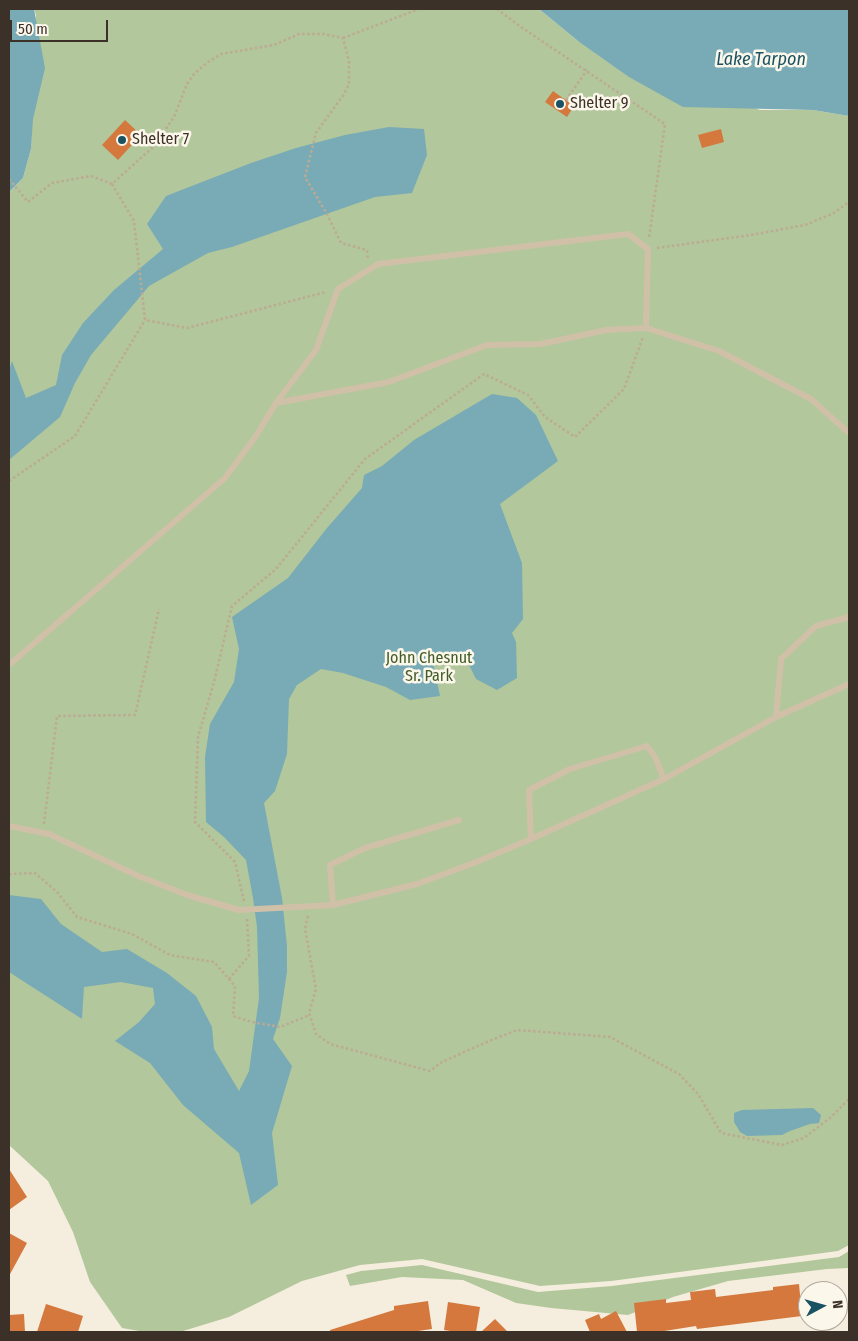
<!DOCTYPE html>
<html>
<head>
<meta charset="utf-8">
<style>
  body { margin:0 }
  #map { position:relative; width:858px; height:1341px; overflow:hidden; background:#f5eede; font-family:"Fira Sans Condensed",sans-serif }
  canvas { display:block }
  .frame { position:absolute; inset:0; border:10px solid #3c3129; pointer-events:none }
  .north { position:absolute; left:798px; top:1281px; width:50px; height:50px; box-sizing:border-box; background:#fcf7eb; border:1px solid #afa89d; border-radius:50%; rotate:84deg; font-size:14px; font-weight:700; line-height:20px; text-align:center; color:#3c3129 }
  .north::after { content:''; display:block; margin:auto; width:18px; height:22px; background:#195363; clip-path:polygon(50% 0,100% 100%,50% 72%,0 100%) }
  .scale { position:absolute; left:10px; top:20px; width:98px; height:22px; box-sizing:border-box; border:2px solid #3c3129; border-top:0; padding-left:6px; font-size:15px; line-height:18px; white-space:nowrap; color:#3c3129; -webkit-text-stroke:4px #fcf7eb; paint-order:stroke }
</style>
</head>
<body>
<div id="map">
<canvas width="858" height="1341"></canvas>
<div class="frame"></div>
<div class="north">N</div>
<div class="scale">50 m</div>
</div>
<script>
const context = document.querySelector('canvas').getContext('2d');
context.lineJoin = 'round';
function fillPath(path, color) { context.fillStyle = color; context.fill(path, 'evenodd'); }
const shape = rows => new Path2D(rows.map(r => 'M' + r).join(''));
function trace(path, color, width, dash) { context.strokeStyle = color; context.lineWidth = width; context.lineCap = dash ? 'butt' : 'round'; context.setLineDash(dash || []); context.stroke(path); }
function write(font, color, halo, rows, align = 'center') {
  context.font = font + ' "Fira Sans Condensed",sans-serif'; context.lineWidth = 5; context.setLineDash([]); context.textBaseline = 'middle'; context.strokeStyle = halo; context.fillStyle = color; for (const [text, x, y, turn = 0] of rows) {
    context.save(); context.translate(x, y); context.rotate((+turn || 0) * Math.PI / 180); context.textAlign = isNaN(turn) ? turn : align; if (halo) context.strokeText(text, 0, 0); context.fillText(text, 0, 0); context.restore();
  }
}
const green = shape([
  [34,9,539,9,578,41,760,110,813,110,849,116,849,1245,838,1251,611,1281,540,1286,422,1259,360,1265,302,1281,229,1317,183,1331,170,1332,145,1332,122,1328,90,1282,73,1232,48,1181,9,1145,9,192,23,178,31,149,36,15],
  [849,1251,849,1268,827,1269,728,1281,673,1297,628,1315,551,1308,516,1303,463,1280,402,1277,350,1286,346,1275,361,1271,422,1265,538,1292,612,1286,839,1257]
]);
const water = shape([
  [9,9,34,9,45,68,33,119,31,149,23,178,9,192],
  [539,9,849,9,849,116,813,110,683,107,629,77,578,41],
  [389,127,424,129,427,155,412,193,375,197,232,247,208,253,149,286,91,355,75,383,60,417,9,460,9,371,12,361,26,398,56,385,62,355,83,323,114,290,163,249,147,224,166,196,251,163,296,148,345,135],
  [492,394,517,398,536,415,558,461,500,504,522,563,523,619,512,633,516,642,517,678,497,690,476,679,464,655,445,657,433,662,440,696,410,700,386,687,343,673,321,669,297,685,289,699,287,754,275,791,264,803,282,898,287,946,287,972,280,1018,273,1039,292,1066,272,1133,278,1185,251,1205,239,1153,183,1105,150,1063,115,1041,139,1022,155,1004,153,988,121,982,84,987,82,1019,9,972,9,895,41,899,61,924,102,952,127,949,167,973,196,996,212,1027,214,1049,239,1091,249,1071,259,998,257,927,253,898,246,860,224,837,206,822,205,757,210,724,234,682,239,649,232,617,288,578,327,528,362,488,364,475,382,466,414,440],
  [813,1108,821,1115,819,1123,810,1124,790,1131,782,1135,747,1136,740,1132,734,1122,734,1113,742,1110]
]);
const building = shape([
  [553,91,574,106,567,117,545,102],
  [125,120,141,135,118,160,102,145],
  [721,129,724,142,702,148,698,135],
  [9,1169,27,1197,9,1210],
  [9,1233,27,1243,9,1276],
  [799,1284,802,1316,697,1329,696,1326,658,1332,637,1332,634,1303,666,1299,666,1303,691,1300,690,1292,715,1289,716,1297,773,1290,773,1287],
  [428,1301,432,1329,418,1331,418,1332,330,1332,330,1330,394,1310,394,1306],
  [448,1302,480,1307,476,1332,457,1332,444,1330],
  [46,1304,83,1316,78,1332,37,1332],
  [616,1311,627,1332,590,1332,585,1320,599,1314,601,1319],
  [24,1314,25,1332,9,1332,9,1315],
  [495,1319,508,1332,481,1332]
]);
const path = shape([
  [497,9,521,27,665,124,649,238],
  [343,38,419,9],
  [566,100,587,70],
  [9,179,28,202,52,183,91,176,112,184,152,148,174,117,187,84,194,74,208,62,221,54,274,45,299,34,324,34,343,38,349,61,349,84,344,94,316,133,305,177,328,216,341,243,367,250,368,260],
  [112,184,134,221,145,320,187,328,326,292],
  [657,248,751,235,805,225,834,213,849,202],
  [9,481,75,436,145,320],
  [44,824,57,716,135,715,159,609],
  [9,874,35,873,57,892,77,917,132,934,170,955,214,962,235,986,233,1016,252,1022,280,1027,310,1015],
  [244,901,235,862,195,822,198,737,214,682,232,606,276,569,365,459,484,374,528,395,545,417,575,437,624,389,643,337],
  [308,916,305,929,316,989,309,1013,316,1034,330,1044,430,1071,442,1062,489,1041,517,1030,610,1037,679,1074,698,1094,721,1133,782,1145,804,1138,830,1118,849,1099],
  [229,979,249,956,247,919]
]);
const lane = shape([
  [276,403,389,382,487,345,541,344,606,330,646,328,719,351,811,399,849,433],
  [9,665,225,478,256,436,276,403,316,350,338,289,378,264,628,234,648,249,646,328],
  [776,717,781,659,816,626,849,617],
  [9,826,49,834,136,875,187,895,239,910,333,905,417,884,474,863,531,839,664,779,776,717,849,684],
  [531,839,529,790,570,769,647,746,655,757,664,779],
  [333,905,330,865,365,848,459,820]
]);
const markers = [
  [560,104,5,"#195363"],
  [122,140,5,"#195363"]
];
const poiNames = [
  ["Shelter 9",570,104],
  ["Shelter 7",132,140]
];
const parkNames = [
  ["John Chesnut",429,659],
  ["Sr. Park",429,677]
];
const waterNames = [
  ["Lake Tarpon",761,60]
];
fillPath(green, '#b2c79b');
fillPath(water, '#79abb6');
fillPath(building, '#d4783d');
trace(path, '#bcaa92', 2.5, [2.5, 2.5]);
trace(lane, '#d0c0a8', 6);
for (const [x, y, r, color] of markers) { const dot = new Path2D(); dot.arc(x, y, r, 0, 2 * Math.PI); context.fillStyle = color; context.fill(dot); trace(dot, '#fcf7eb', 2); }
write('16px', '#3c3129', '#fcf7eb', poiNames, 'left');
write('16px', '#425d29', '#fcf7eb', parkNames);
write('italic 18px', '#195363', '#fcf7eb', waterNames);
</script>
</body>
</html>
